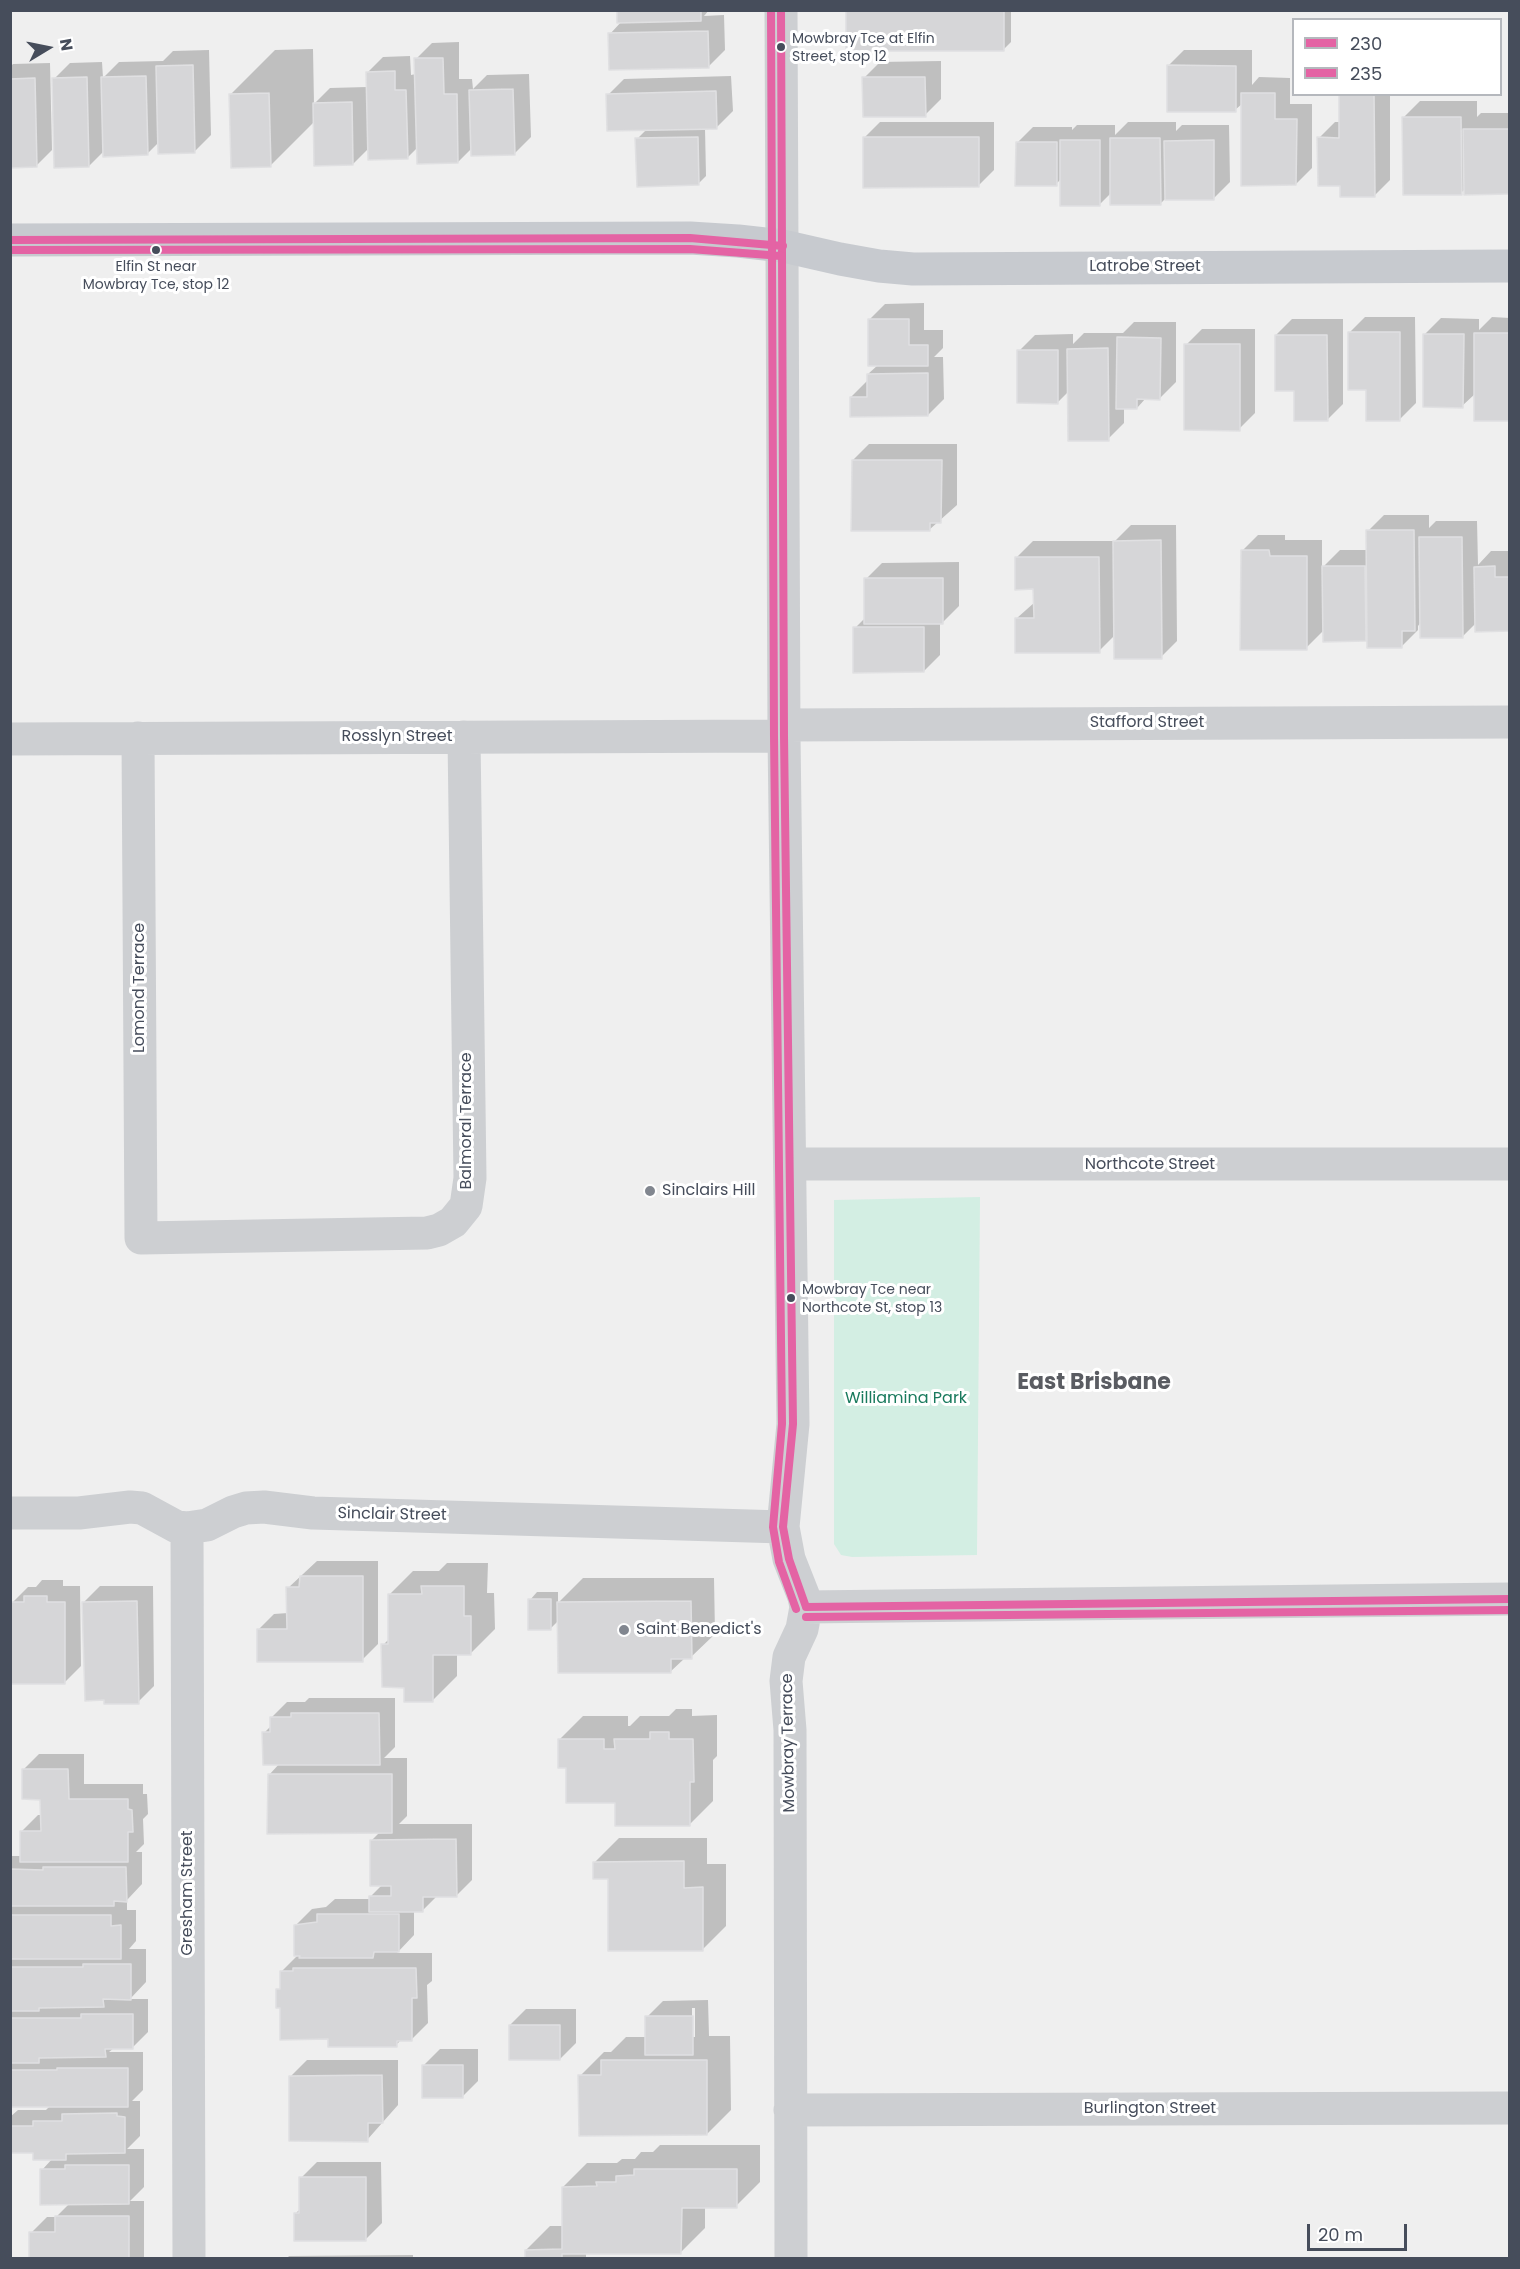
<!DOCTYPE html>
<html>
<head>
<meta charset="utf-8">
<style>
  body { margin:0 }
  #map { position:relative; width:1520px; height:2269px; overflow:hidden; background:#efefef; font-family:Poppins,sans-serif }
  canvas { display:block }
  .frame { position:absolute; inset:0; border:12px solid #464d5b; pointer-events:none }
  .legend { position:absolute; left:1292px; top:18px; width:210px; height:78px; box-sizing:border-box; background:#fff; border:2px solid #b5b8bd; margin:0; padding:8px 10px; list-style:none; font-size:18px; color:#464d5b }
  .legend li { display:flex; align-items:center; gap:12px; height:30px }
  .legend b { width:30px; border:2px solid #b5b8bd }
  .north { position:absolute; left:18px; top:18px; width:60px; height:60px; -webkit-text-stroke:4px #fff; paint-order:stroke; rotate:80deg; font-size:16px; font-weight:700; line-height:24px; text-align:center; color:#464d5b }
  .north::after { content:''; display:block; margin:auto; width:21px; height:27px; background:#464d5b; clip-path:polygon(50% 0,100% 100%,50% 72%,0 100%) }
  .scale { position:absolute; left:1307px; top:2224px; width:100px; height:27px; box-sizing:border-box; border:3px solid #464d5b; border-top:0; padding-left:8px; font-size:18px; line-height:21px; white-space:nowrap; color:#464d5b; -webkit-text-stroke:4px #fff; paint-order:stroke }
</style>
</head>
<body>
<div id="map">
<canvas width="1520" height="2269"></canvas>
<div class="frame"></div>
<ul class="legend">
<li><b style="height:8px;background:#e463a4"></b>230</li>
<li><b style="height:8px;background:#e463a4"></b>235</li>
</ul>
<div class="north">N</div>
<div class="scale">20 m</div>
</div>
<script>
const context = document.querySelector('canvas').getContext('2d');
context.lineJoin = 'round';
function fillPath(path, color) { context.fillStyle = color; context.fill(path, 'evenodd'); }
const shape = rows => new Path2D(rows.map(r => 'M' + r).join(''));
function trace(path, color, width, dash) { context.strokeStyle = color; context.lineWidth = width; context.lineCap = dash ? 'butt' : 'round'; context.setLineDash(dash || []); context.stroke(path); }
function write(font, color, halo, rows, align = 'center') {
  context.font = font + ' Poppins,sans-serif'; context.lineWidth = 6; context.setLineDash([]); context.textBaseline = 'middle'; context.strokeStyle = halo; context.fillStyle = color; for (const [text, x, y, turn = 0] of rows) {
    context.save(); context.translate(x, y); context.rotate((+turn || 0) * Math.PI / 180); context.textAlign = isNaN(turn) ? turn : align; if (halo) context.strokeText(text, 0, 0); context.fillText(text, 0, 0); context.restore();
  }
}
const green = shape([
  [980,1197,977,1555,852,1557,841,1555,834,1544,834,1200]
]);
const shadow = shape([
  [618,10,709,10,704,16,724,15,725,50,709,66,610,34,622,21],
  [847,10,1011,10,1011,42,1003,50],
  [459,42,459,79,472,79,473,89,487,75,529,74,531,137,515,153,472,148,458,162,418,147,407,158,369,148,353,164,315,121,270,166,231,94,275,50,313,49,314,104,330,88,367,87,367,73,383,57,410,56,411,75,416,74,416,59,432,43],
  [209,50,211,135,195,151,159,142,147,154,105,150,89,166,54,79,70,63,102,62,103,78,119,62,163,61,173,51],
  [1184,50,1252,50,1252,85,1259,77,1290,78,1290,104,1312,104,1312,168,1296,184,1243,103,1235,110,1168,66],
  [941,61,941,99,925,115,864,78,880,62],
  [50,63,52,150,36,166,10,166,10,67,13,64],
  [731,76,733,111,717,127,705,128,706,176,698,184,637,139,647,129,608,95,624,79],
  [1341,94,1390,94,1390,180,1374,196,1341,185,1319,138,1335,122,1341,122],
  [1420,101,1477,101,1477,117,1481,113,1510,113,1510,193,1465,189,1461,193,1404,117],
  [880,122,994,122,994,170,978,186,864,138],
  [1128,122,1176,122,1176,131,1182,125,1229,125,1230,182,1214,198,1166,198,1160,204,1111,193,1100,204,1061,179,1056,184,1017,143,1033,127,1072,127,1072,130,1077,125,1115,125,1115,135],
  [924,303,924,330,943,330,943,348,934,357,943,357,944,399,928,415,851,397,868,380,868,374,878,365,869,320,885,304],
  [1365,317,1415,317,1416,403,1400,419,1349,333],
  [1492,317,1510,318,1510,420,1476,393,1462,406,1425,334,1441,318,1479,319,1479,330],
  [1292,319,1343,319,1343,404,1327,420,1276,335],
  [1134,322,1176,322,1176,382,1160,398,1146,398,1137,408,1124,408,1124,423,1108,439,1069,391,1058,402,1019,351,1035,335,1073,334,1073,344,1084,333,1123,333],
  [1202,329,1255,329,1255,413,1239,429,1186,345],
  [869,444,957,444,957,505,929,530,853,460],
  [1384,515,1429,515,1429,528,1436,521,1477,521,1478,565,1491,551,1510,551,1510,630,1476,623,1462,637,1421,622,1418,626,1418,630,1402,646,1368,639,1324,640,1324,630,1306,648,1242,551,1258,535,1285,535,1285,540,1322,540,1322,568,1340,550,1367,550,1368,531],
  [1131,525,1176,525,1177,641,1161,657,1115,635,1099,651,1017,618,1035,602,1035,588,1017,557,1033,541,1115,541],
  [959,562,959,606,943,622,940,622,940,655,924,671,855,628,866,617,866,579,882,563],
  [317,1561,378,1561,378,1644,362,1660,258,1630,274,1614,288,1613,288,1588],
  [447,1563,488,1563,487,1593,494,1593,495,1629,471,1653,457,1653,457,1676,433,1700,405,1686,383,1645,390,1638,389,1595,413,1571,439,1571],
  [583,1578,714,1578,715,1634,691,1657,685,1658,670,1672,559,1620,550,1629,530,1600,537,1592,558,1592,558,1603],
  [42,1580,63,1580,63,1586,80,1586,81,1666,65,1682,12,1603,28,1587,36,1587],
  [100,1586,153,1586,154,1686,138,1702,84,1602],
  [309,1698,395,1698,395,1747,384,1758,407,1758,407,1816,399,1824,472,1824,472,1880,456,1896,437,1896,423,1910,414,1910,414,1935,397,1953,432,1953,432,1981,427,1985,428,2023,412,2039,402,2039,396,2045,329,2038,281,2006,278,1990,282,1986,281,1972,299,1954,296,1925,312,1909,326,1907,335,1899,371,1899,371,1896,382,1885,372,1840,380,1832,269,1775,280,1763,264,1733,272,1725,271,1718,287,1702,305,1702],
  [676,1709,692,1709,692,1716,717,1715,717,1756,713,1760,713,1801,689,1825,616,1802,568,1767,559,1740,583,1716,628,1716,628,1726,630,1726,640,1716,669,1716],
  [39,1754,84,1754,84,1784,143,1784,143,1794,147,1794,148,1814,143,1819,144,1844,136,1852,142,1852,142,1884,127,1900,127,1910,136,1910,136,1941,129,1949,146,1949,146,1982,130,1999,148,1999,148,2032,132,2048,114,2048,109,2052,143,2052,143,2090,132,2101,140,2101,140,2136,127,2149,144,2149,144,2187,130,2201,144,2201,144,2258,31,2258,31,2233,47,2217,56,2217,70,2203,42,2170,53,2158,35,2152,10,2152,10,2117,18,2110,46,2110,50,2106,10,2106,10,1856,21,1856,22,1831,38,1815,42,1815,42,1798,23,1770],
  [619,1838,707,1838,707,1864,726,1864,726,1926,702,1950,609,1878,595,1862],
  [708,2000,709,2036,730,2036,731,2110,707,2134,580,2076,604,2052,611,2052,626,2037,647,2037,647,2017,663,2001],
  [692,2008,695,2008,695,2037,692,2037],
  [526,2009,576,2009,576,2043,560,2059,510,2025],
  [440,2049,478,2049,478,2081,462,2097,424,2065],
  [307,2060,398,2060,398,2105,367,2140,291,2076],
  [660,2145,760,2145,760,2182,736,2206,705,2206,705,2228,681,2252,586,2252,586,2258,526,2258,526,2250,550,2226,563,2226,563,2187,587,2163,617,2163,622,2159,635,2159,641,2152,653,2152],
  [317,2162,381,2162,382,2223,366,2239,295,2214,301,2208,301,2178],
  [413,2255,413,2258,287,2258,289,2256]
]);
const building = shape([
  [617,10,701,10,701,21,617,23,617,10],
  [846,10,1004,10,1004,51,846,51,846,10],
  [708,31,709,68,609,70,608,33,708,31],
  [414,58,443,58,444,94,457,94,458,163,417,164,414,58],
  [193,65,195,153,158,154,156,66,193,65],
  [1167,65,1236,66,1236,112,1167,112,1167,65],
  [395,71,395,90,406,90,408,159,368,160,366,72,395,71],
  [146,76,148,155,103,157,101,77,146,76],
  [87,77,89,167,54,168,52,78,87,77],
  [862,77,925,77,926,117,863,117,862,77],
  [35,78,37,167,10,168,10,79,35,78],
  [513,89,515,155,471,156,469,90,513,89],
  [716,91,717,129,607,131,606,94,716,91],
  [269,93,271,167,231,168,229,94,269,93],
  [1241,93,1275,93,1275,119,1297,119,1296,185,1241,186,1241,93],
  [1339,94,1374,94,1375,197,1340,197,1340,186,1318,186,1317,137,1339,138,1339,94],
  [352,102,353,165,314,166,313,103,352,102],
  [1402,117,1461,117,1462,195,1403,195,1402,117],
  [1463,129,1510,129,1510,194,1464,195,1463,129],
  [698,137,699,185,637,187,635,138,698,137],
  [863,137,979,137,979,187,863,188,863,137],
  [1110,138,1160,138,1161,205,1110,205,1110,138],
  [1060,140,1100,140,1100,206,1060,206,1060,140],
  [1214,140,1214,200,1165,200,1164,141,1214,140],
  [1016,142,1057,142,1057,186,1015,186,1016,142],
  [868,319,909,319,909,345,928,345,928,366,868,366,868,319],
  [1348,332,1400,332,1400,421,1366,421,1366,390,1348,390,1348,332],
  [1474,333,1510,333,1510,421,1474,421,1474,333],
  [1423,334,1464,334,1463,408,1423,407,1423,334],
  [1275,335,1327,335,1328,421,1294,421,1294,391,1275,391,1275,335],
  [1117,337,1161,338,1160,400,1137,399,1137,409,1116,409,1117,337],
  [1184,344,1240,344,1240,431,1184,430,1184,344],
  [1108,348,1109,441,1068,441,1067,349,1108,348],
  [1017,350,1058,350,1058,404,1017,403,1017,350],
  [928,373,928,416,850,417,850,397,867,397,867,374,928,373],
  [852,460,942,460,941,523,930,523,930,531,851,531,852,460],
  [1366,530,1414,530,1415,631,1402,631,1402,648,1367,648,1366,530],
  [1419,537,1462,537,1463,638,1420,638,1419,537],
  [1161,540,1162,659,1114,659,1113,541,1161,540],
  [1241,550,1269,550,1270,556,1307,556,1307,650,1240,650,1241,550],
  [1015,557,1099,557,1100,653,1015,653,1015,618,1034,618,1033,589,1015,590,1015,557],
  [1322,566,1365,566,1366,641,1323,642,1322,566],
  [1495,566,1495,577,1510,577,1510,631,1475,632,1474,567,1495,566],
  [864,578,943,578,943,624,864,624,864,578],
  [853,627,924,627,924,672,853,673,853,627],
  [300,1576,363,1576,363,1662,257,1662,257,1629,287,1629,286,1587,299,1587,300,1576],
  [421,1586,464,1586,464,1616,471,1616,471,1655,433,1655,433,1702,404,1702,404,1688,382,1687,381,1644,388,1644,388,1594,422,1594,421,1586],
  [24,1596,47,1596,47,1602,65,1602,65,1684,11,1684,11,1602,24,1602,24,1596],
  [528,1599,551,1599,551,1630,528,1630,528,1599],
  [137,1601,139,1704,104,1704,104,1700,85,1701,82,1602,137,1601],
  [691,1601,692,1659,671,1659,671,1673,558,1673,557,1602,691,1601],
  [291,1713,379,1713,380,1765,263,1765,262,1732,270,1732,270,1717,291,1717,291,1713],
  [650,1732,669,1732,669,1739,693,1739,694,1782,690,1782,690,1826,615,1826,615,1803,566,1803,566,1768,558,1768,558,1739,604,1739,604,1749,615,1749,614,1739,650,1739,650,1732],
  [22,1769,68,1769,69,1799,128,1799,128,1809,132,1810,133,1832,128,1832,128,1862,20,1862,20,1831,41,1831,40,1800,22,1799,22,1769],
  [268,1774,392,1774,392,1833,267,1834,268,1774],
  [456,1839,457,1897,423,1897,423,1912,369,1912,369,1896,391,1896,391,1886,370,1886,370,1840,456,1839],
  [684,1861,684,1888,703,1887,703,1951,608,1951,608,1879,593,1879,593,1862,684,1861],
  [43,1867,126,1867,127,1902,114,1901,114,1906,10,1906,10,1869,43,1870,43,1867],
  [317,1914,399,1914,399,1952,374,1952,373,1958,299,1958,300,1956,294,1956,294,1925,317,1922,317,1914],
  [10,1915,111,1915,111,1926,121,1925,121,1959,10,1959,10,1915],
  [83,1964,131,1964,131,2000,103,1999,104,2007,39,2008,39,2011,10,2011,10,1967,83,1967,83,1964],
  [293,1968,416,1968,417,1998,412,1998,412,2041,397,2041,397,2047,328,2047,328,2039,280,2040,280,2008,276,2008,276,1989,280,1989,280,1971,293,1971,293,1968],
  [81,2014,133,2014,133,2049,105,2049,106,2057,39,2058,39,2063,10,2063,10,2018,81,2018,81,2014],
  [645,2016,693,2016,693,2055,645,2055,645,2016],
  [509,2025,560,2025,560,2060,509,2060,509,2025],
  [601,2060,707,2060,707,2135,579,2136,578,2075,601,2075,601,2060],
  [422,2065,463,2065,463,2098,422,2098,422,2065],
  [57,2068,128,2068,128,2107,10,2107,10,2070,57,2070,57,2068],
  [382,2075,383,2123,368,2123,368,2142,289,2141,289,2076,382,2075],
  [117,2113,117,2116,125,2117,125,2153,66,2154,66,2160,33,2160,33,2153,10,2153,10,2126,33,2126,33,2121,62,2121,62,2114,117,2113],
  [65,2165,129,2165,129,2204,40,2205,40,2169,65,2169,65,2165],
  [634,2169,737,2169,737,2208,682,2208,681,2254,562,2254,562,2258,525,2258,525,2250,562,2249,562,2187,597,2186,596,2182,616,2182,616,2176,634,2175,634,2169],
  [299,2177,366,2177,366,2241,294,2241,294,2213,299,2213,299,2177],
  [55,2216,129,2216,129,2258,29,2258,29,2232,55,2232,55,2216]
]);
const minor = shape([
  [781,10,784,736,793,1424,783,1527,789,1559,804,1597,806,1607,802,1629,789,1657,786,1681,790,1730,791,2258],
  [785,725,1510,722],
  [138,738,141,1238,427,1233,439,1230,453,1222,466,1206,470,1178,464,737],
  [10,739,784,736],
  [791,1164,1510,1164],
  [10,1513,79,1513,130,1507,142,1508,177,1527,187,1528,207,1525,233,1512,246,1508,264,1507,313,1513,783,1527],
  [187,1528,189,2258],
  [806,1607,1510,1599],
  [790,2110,1510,2108]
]);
const major = shape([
  [10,240,690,238,738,241,783,246,840,259,879,266,913,269,1510,266]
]);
const bus1 = shape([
  [781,10,784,736,793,1424,783,1527,789,1559,806,1607],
  [10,240,690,238,783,246],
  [806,1607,1510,1599]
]);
const bus2 = shape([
  [771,10,774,736,782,1424,773,1527,779,1562,796,1609],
  [10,250,690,249,782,256],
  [806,1617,1510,1610]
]);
const markers = [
  [781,47,5,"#464d5b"],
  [156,250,5,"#464d5b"],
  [650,1191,6,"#81868f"],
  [791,1298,5,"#464d5b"],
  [624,1630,6,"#81868f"]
];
const busNames = [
  ["Mowbray Tce at Elfin",792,39],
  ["Street, stop 12",792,57],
  ["Elfin St near",156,267,"center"],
  ["Mowbray Tce, stop 12",156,285,"center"],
  ["Mowbray Tce near",802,1290],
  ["Northcote St, stop 13",802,1308]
];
const streetNames = [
  ["Latrobe Street",1145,267],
  ["Stafford Street",1147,723],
  ["Rosslyn Street",397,737],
  ["Lomond Terrace",140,988,-90],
  ["Balmoral Terrace",467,1121,-90],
  ["Northcote Street",1150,1165],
  ["Sinclair Street",392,1515,1],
  ["Mowbray Terrace",789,1743,-91],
  ["Gresham Street",188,1893,-90],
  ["Burlington Street",1150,2109]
];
const poiNames = [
  ["Sinclairs Hill",662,1191],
  ["Saint Benedict's",636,1630]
];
const parkNames = [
  ["Williamina Park",906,1399]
];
const districtNames = [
  ["East Brisbane",1094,1383]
];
fillPath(green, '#d3eee3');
fillPath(shadow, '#0003');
fillPath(building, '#d6d6d8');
trace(building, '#e0e0e2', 1.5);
trace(minor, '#cdcfd2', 33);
trace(major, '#c7cacf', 33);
trace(bus1, '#e463a4', 8);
trace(bus2, '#e463a4', 8);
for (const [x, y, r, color] of markers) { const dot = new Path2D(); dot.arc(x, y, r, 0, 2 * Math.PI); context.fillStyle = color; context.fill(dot); trace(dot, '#fff', 2); }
write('14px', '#464d5b', '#fff', busNames, 'left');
write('16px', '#464d5b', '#fff', streetNames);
write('16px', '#464d5b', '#fff', poiNames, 'left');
write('16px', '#197a5d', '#fff', parkNames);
write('bold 22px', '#5a5c62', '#fff', districtNames);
</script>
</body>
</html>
